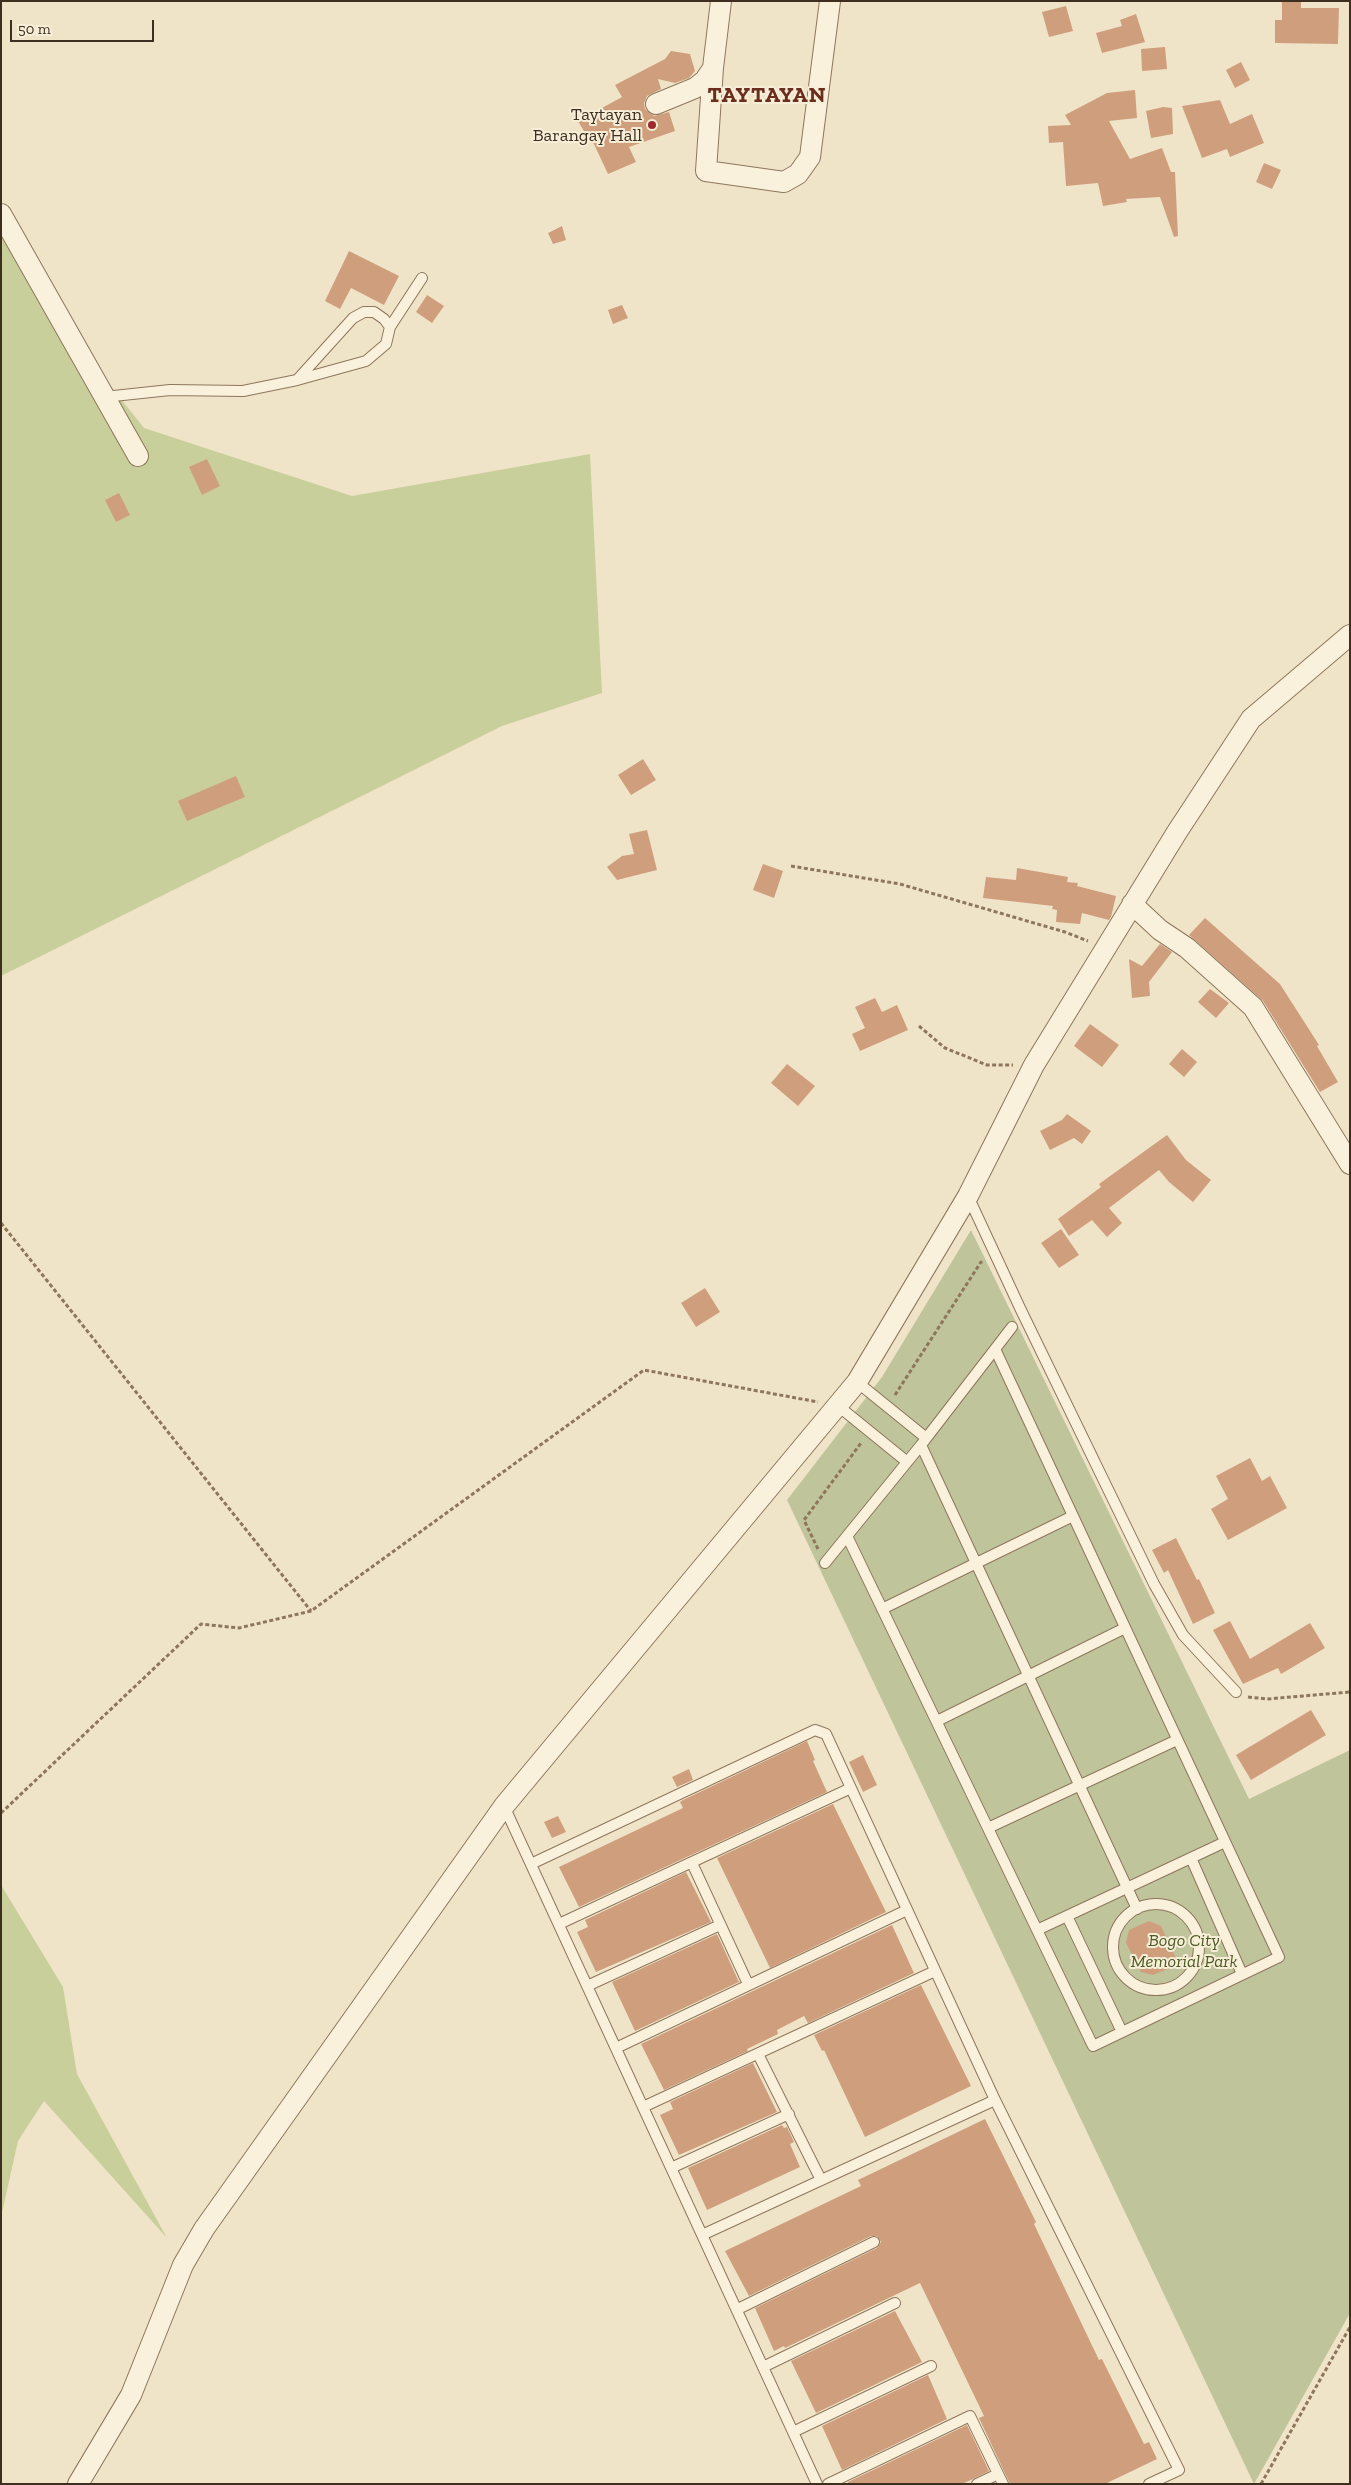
<!DOCTYPE html>
<html>
<head>
<meta charset="utf-8">
<style>
  body { margin:0 }
  #map { position:relative; width:1351px; height:2485px; overflow:hidden; background:#f0e4c8; font-family:"Zilla Slab",serif }
  canvas { display:block }
  .frame { position:absolute; inset:0; border:2px solid #3d2e20; pointer-events:none }
  .scale { position:absolute; left:10px; top:20px; width:144px; height:22px; box-sizing:border-box; border:2px solid #3d2e20; border-top:0; padding-left:6px; font-size:15px; line-height:18px; white-space:nowrap; color:#3d2e20; -webkit-text-stroke:4px #f7eed8; paint-order:stroke }
</style>
</head>
<body>
<div id="map">
<canvas width="1351" height="2485"></canvas>
<div class="frame"></div>
<div class="scale">50 m</div>
</div>
<script>
const context = document.querySelector('canvas').getContext('2d');
context.lineJoin = 'round';
function fillPath(path, color) { context.fillStyle = color; context.fill(path, 'evenodd'); }
const shape = rows => new Path2D(rows.map(r => 'M' + r).join(''));
function trace(path, color, width, dash) { context.strokeStyle = color; context.lineWidth = width; context.lineCap = dash ? 'butt' : 'round'; context.setLineDash(dash || []); context.stroke(path); }
function write(font, color, halo, rows, align = 'center') {
  context.font = font + ' "Zilla Slab",serif'; context.lineWidth = 4; context.setLineDash([]); context.textBaseline = 'middle'; context.strokeStyle = halo; context.fillStyle = color; for (const [text, x, y, turn = 0] of rows) {
    context.save(); context.translate(x, y); context.rotate((+turn || 0) * Math.PI / 180); context.textAlign = isNaN(turn) ? turn : align; if (halo) context.strokeText(text, 0, 0); context.fillText(text, 0, 0); context.restore();
  }
}
const green = shape([
  [1,221,58,320,144,428,352,496,590,454,602,693,502,726,1,976],
  [1,1885,63,1987,77,2074,167,2238,44,2101,18,2141,1,2217]
]);
const cemetery = shape([
  [971,1230,1249,1799,1350,1750,1350,2313,1254,2484,787,1500,882,1377]
]);
const building = shape([
  [1282,1,1301,1,1301,8,1339,8,1338,44,1275,43,1275,20,1282,20],
  [1066,6,1073,31,1049,37,1042,12],
  [1136,14,1145,42,1102,53,1096,33,1122,26,1120,20],
  [1165,47,1167,69,1142,71,1141,49],
  [671,51,690,54,695,71,689,78,675,83,658,79,661,89,647,96,644,103,645,109,654,116,669,112,675,131,629,147,636,162,608,174,593,142,591,143,578,121,622,97,615,85,665,59],
  [1241,62,1250,80,1235,88,1226,70],
  [1135,90,1137,118,1109,121,1130,159,1162,148,1171,172,1175,172,1178,236,1174,237,1160,197,1126,199,1127,202,1103,206,1098,183,1066,186,1063,142,1049,143,1048,126,1071,125,1065,115,1107,93],
  [1220,100,1230,124,1252,114,1264,143,1230,157,1227,149,1202,158,1182,106],
  [1163,107,1172,108,1173,134,1151,138,1146,111],
  [1264,163,1281,170,1272,189,1256,182],
  [562,226,566,240,553,244,548,233],
  [349,251,399,276,384,305,351,288,340,309,325,301],
  [427,295,444,306,432,323,416,312],
  [622,305,628,318,613,324,608,310],
  [207,459,220,486,202,495,189,467],
  [119,493,130,515,116,522,105,500],
  [643,759,656,780,631,795,618,775],
  [236,776,245,797,187,821,178,801],
  [647,830,657,870,617,880,607,867,622,856,634,854,629,834],
  [763,864,783,871,774,898,753,890],
  [1017,868,1068,877,1067,882,1078,883,1077,886,1116,896,1111,917,1109,920,1082,913,1080,924,1056,922,1057,910,1052,909,1053,906,983,898,986,877,1016,880],
  [1205,918,1280,984,1319,1045,1317,1046,1338,1082,1320,1092,1263,1001,1189,935],
  [1160,944,1172,952,1149,982,1150,996,1132,998,1129,959,1142,966],
  [1210,989,1229,1003,1216,1018,1198,1002],
  [875,998,882,1012,897,1005,908,1030,860,1051,852,1034,865,1028,855,1007],
  [1090,1024,1119,1045,1102,1067,1074,1046],
  [1182,1049,1197,1062,1184,1077,1169,1064],
  [787,1064,815,1086,798,1106,771,1083],
  [1067,1114,1091,1131,1082,1144,1074,1138,1050,1150,1040,1131,1062,1120],
  [1167,1135,1186,1160,1211,1180,1193,1202,1169,1182,1159,1170,1109,1208,1122,1223,1107,1237,1092,1220,1069,1236,1058,1219,1101,1187,1099,1184],
  [1061,1229,1079,1255,1059,1268,1041,1243],
  [705,1288,720,1312,696,1327,681,1303],
  [1250,1458,1262,1481,1270,1476,1287,1508,1228,1540,1211,1509,1228,1499,1216,1476],
  [1176,1538,1197,1580,1199,1579,1215,1613,1193,1624,1168,1570,1164,1573,1152,1550],
  [1230,1621,1250,1659,1310,1623,1325,1648,1281,1674,1278,1668,1243,1684,1213,1630],
  [1311,1710,1326,1735,1251,1780,1236,1755],
  [807,1741,815,1760,813,1761,827,1792,579,1907,559,1867,683,1808,680,1802,683,1800],
  [863,1755,877,1785,863,1792,849,1762],
  [689,1769,693,1780,677,1787,672,1777],
  [833,1804,886,1912,770,1968,717,1858],
  [558,1816,566,1832,552,1838,544,1822],
  [686,1872,711,1922,596,1972,577,1932,588,1927,585,1920],
  [1149,1921,1161,1926,1175,1956,1170,1968,1153,1975,1141,1972,1126,1943,1129,1930],
  [892,1925,914,1973,808,2023,804,2016,777,2030,778,2034,747,2049,748,2051,664,2090,641,2044],
  [717,1934,739,1982,635,2031,612,1982],
  [921,1985,971,2086,865,2137,824,2050,822,2051,814,2035],
  [753,2063,777,2112,679,2155,660,2115,673,2109,670,2102],
  [985,2119,1036,2222,1034,2224,1099,2360,1102,2359,1144,2444,1149,2442,1157,2459,1105,2484,1010,2484,979,2418,984,2416,920,2283,785,2348,784,2346,774,2351,755,2308,877,2248,881,2242,877,2236,871,2236,749,2296,725,2251,861,2186,858,2180],
  [782,2125,784,2128,787,2127,794,2142,790,2144,800,2167,707,2210,688,2168],
  [895,2311,922,2362,816,2413,791,2361],
  [928,2375,947,2419,842,2470,822,2426],
  [967,2425,989,2471,973,2479,962,2484,848,2484,848,2482]
]);
const path = shape([
  [791,866,900,884,1065,932,1088,941],
  [919,1026,945,1048,987,1065,1013,1065],
  [1,1223,311,1611],
  [895,1395,981,1262,982,1266],
  [818,1549,804,1520,861,1443],
  [1248,1697,1267,1699,1350,1692],
  [1,1813,201,1624,239,1628,311,1611,644,1370,818,1402],
  [1261,2484,1350,2327]
]);
const service = shape([
  [390,327,422,278],
  [104,397,170,390,243,391,297,380,366,361,386,344,390,327,384,319,374,312,364,312,353,318,297,380],
  [968,1196,1020,1308,1154,1584,1183,1635,1236,1692],
  [857,1382,925,1437],
  [837,1405,906,1461],
  [921,1445,1137,1909],
  [847,1536,1093,2046,1279,1957,996,1351],
  [825,1563,921,1445,1012,1327],
  [882,1609,1073,1516],
  [937,1721,1125,1628],
  [504,1806,817,2484],
  [988,1828,1177,1740],
  [1191,1858,1242,1974],
  [692,1863,748,1984],
  [531,1864,815,1730,826,1734,995,2100,1179,2470,1149,2484],
  '1113 1947a43 43 0 1 1 86 0a43 43 0 1 1-86 0Z',
  [1067,1916,1122,2032],
  [559,1924,851,1788],
  [1037,1930,1225,1842],
  [587,1986,720,1925],
  [616,2048,907,1910],
  [758,2054,821,2180],
  [643,2107,935,1971],
  [671,2168,789,2114],
  [702,2235,995,2100],
  [738,2309,874,2242],
  [763,2367,895,2303],
  [793,2432,931,2366],
  [828,2484,970,2416,1003,2484],
  [977,2484,998,2474]
]);
const minor = shape([
  [713,68,706,171,784,182,798,174,810,157,830,1],
  [656,104,695,88,705,80,713,68,721,1],
  [1,214,138,456],
  [1132,904,1160,930,1187,948,1253,1007,1350,1164],
  [78,2484,131,2395,183,2265,204,2229,504,1806,857,1382,968,1196,1034,1065,1177,832,1251,719,1350,635]
]);
const markers = [
  [652,125,5,"#9e2a2b"]
];
const poiNames = [
  ["Taytayan",642,115],
  ["Barangay Hall",642,136]
];
const parkNames = [
  ["Bogo City",1184,1941],
  ["Memorial Park",1184,1962]
];
const districtNames = [
  ["TAYTAYAN",767,96]
];
fillPath(green, '#c9cf9b');
fillPath(cemetery, '#bfc49a');
fillPath(building, '#cf9f7d');
trace(service, '#8d765c', 12);
trace(minor, '#8d765c', 22);
trace(path, '#8d765c', 3, [4, 2.5]);
trace(service, '#faf1dc', 10);
trace(minor, '#faf1dc', 20);
for (const [x, y, r, color] of markers) { const dot = new Path2D(); dot.arc(x, y, r, 0, 2 * Math.PI); context.fillStyle = color; context.fill(dot); trace(dot, '#f7eed8', 2); }
write('18px', '#3d2e20', '#f7eed8', poiNames, 'right');
write('italic 18px', '#4d5a26', '#f7eed8', parkNames);
context.letterSpacing = '1px';
write('bold 22px', '#6b2e1e', '#f7eed8', districtNames);
context.letterSpacing = '0px';
</script>
</body>
</html>
